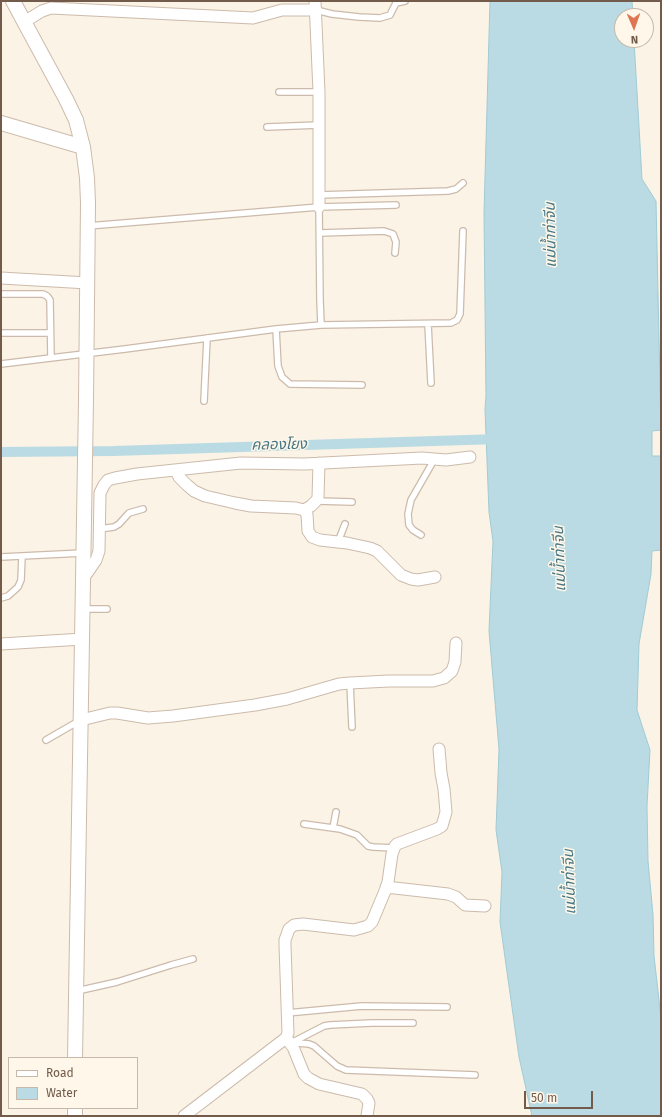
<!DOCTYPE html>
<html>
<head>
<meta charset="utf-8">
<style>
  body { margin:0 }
  #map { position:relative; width:662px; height:1117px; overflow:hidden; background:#fbf3e5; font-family:"Fira Sans",sans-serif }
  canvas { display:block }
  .frame { position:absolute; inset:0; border:2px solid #725b4b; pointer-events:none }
  .legend { position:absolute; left:8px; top:1057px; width:130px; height:52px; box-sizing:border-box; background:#fef7ea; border:1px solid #c6b9aa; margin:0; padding:5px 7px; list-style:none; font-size:12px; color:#725b4b }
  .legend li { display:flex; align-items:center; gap:8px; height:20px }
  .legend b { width:20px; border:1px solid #c6b9aa }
  .north { position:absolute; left:614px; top:8px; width:40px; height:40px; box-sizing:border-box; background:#fef7ea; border:1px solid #c6b9aa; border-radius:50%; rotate:178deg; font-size:11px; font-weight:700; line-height:16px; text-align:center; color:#725b4b }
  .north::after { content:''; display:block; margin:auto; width:14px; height:18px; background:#de7651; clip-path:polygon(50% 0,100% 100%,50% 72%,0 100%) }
  .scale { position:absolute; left:524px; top:1091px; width:69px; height:18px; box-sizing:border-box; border:2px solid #725b4b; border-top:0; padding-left:5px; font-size:12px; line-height:14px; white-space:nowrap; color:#725b4b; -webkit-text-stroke:3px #fef7ea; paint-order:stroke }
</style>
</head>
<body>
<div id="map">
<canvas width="662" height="1117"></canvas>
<div class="frame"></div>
<ul class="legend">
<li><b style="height:5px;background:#fff"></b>Road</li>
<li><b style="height:11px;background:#badbe3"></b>Water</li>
</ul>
<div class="north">N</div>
<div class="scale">50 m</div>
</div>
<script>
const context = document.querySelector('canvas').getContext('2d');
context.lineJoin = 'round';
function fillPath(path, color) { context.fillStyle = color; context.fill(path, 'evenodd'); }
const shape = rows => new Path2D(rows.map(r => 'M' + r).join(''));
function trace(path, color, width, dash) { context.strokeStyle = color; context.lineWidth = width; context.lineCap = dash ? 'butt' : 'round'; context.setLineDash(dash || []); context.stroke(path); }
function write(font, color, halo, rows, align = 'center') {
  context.font = font + ' "Fira Sans","Noto Sans Thai",sans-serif'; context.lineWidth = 3; context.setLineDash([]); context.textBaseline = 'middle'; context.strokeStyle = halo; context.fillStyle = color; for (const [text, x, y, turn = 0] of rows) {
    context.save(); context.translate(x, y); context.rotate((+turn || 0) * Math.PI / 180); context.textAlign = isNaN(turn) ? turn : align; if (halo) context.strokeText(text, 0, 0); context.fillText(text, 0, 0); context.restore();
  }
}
const water = shape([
  [490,1,632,1,633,16,622,16,622,40,634,40,642,179,656,201,661,430,652,431,652,456,661,456,661,550,652,551,651,574,639,644,637,710,650,750,647,806,648,861,653,915,654,956,661,1018,661,1116,532,1116,519,1057,500,922,502,872,496,830,499,749,489,631,493,541,489,512,485,409,486,396,484,213,490,1]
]);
const canal = shape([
  [1,452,113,451,499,439]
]);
const service = shape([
  [396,3,405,1],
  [316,10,332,14,359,17,380,18,390,15,397,1],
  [279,92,319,92],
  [267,127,319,125],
  [319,195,448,191,456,189,463,183],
  [319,207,320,300,321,325],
  [88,226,319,207,396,205],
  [320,233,384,231,393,234,396,242,395,253],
  [1,294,43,294,47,296,50,300,51,358],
  [428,324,431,383],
  [276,329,278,366,282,377,290,384,362,385],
  [1,333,50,333],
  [1,364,125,349,276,329,321,325,451,323,457,320,460,314,463,231],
  [204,401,207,338],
  [317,501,352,502],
  [99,529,114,527,119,524,129,513,143,509],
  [421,535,413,530,409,525,408,514,411,500,434,460],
  [338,542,345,524],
  [1,557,83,553],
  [1,598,8,596,18,587,21,580,22,556],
  [83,609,107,609],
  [350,683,352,727],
  [46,740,79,721],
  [304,824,340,829,357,835,368,846,373,847,394,848],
  [333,828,336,812],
  [77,991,117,982,171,965,193,959],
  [287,1013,362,1006,447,1007],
  [291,1043,324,1026,330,1025,371,1023,413,1023],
  [293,1047,297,1043,309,1044,314,1046,337,1066,346,1070,475,1075]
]);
const minor = shape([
  [315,1,319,92,319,207],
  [24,22,42,11,51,8,253,18,282,10,316,10],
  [1,278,88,283],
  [176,470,179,477,187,485,194,491,205,496,235,503,251,506,296,508,304,510,307,514,308,531,312,537,320,540,347,543,370,548,377,551,401,575,411,579,418,580,435,577],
  [304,510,311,506,316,501,318,498,319,463],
  [83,579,96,560,99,551,100,493,104,485,108,480,115,478,137,474,241,463,304,464,422,458,446,460,470,457],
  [1,644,83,639],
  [81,720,110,713,117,713,148,718,173,716,255,705,287,699,339,684,350,683,389,681,433,681,440,679,444,678,452,671,455,662,456,643],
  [386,887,448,894,456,897,465,905,485,906],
  [286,1038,293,1047,304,1074,308,1078,319,1084,362,1094,367,1099,369,1103,367,1116],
  [184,1116,286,1038,288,1033,285,945,285,940,289,929,294,925,303,924,354,930,368,926,372,922,385,891,388,882,392,854,395,846,397,844,437,829,442,826,446,812,444,789,441,773,439,749]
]);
const tertiary = shape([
  [13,1,28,29,66,99,76,120,83,147,87,178,88,203,86,400,75,1058],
  [1,123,83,147],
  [75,1116,75,1108]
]);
const waterNames = [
  ["แม่น้ำท่าจีน",551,235,-91],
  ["คลองโยง",279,445,-1],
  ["แม่น้ำท่าจีน",560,559,-92],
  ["แม่น้ำท่าจีน",570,882,-92]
];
fillPath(water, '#badbe3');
trace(water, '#a1cad4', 1);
trace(canal, '#badbe3', 10);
trace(service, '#ccbbac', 8);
trace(minor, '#ccbbac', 13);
trace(tertiary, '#ccbbac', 16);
trace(service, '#fff', 5.5);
trace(minor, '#fff', 11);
trace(tertiary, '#fff', 14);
write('italic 15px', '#477784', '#fef7ea', waterNames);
</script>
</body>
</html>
